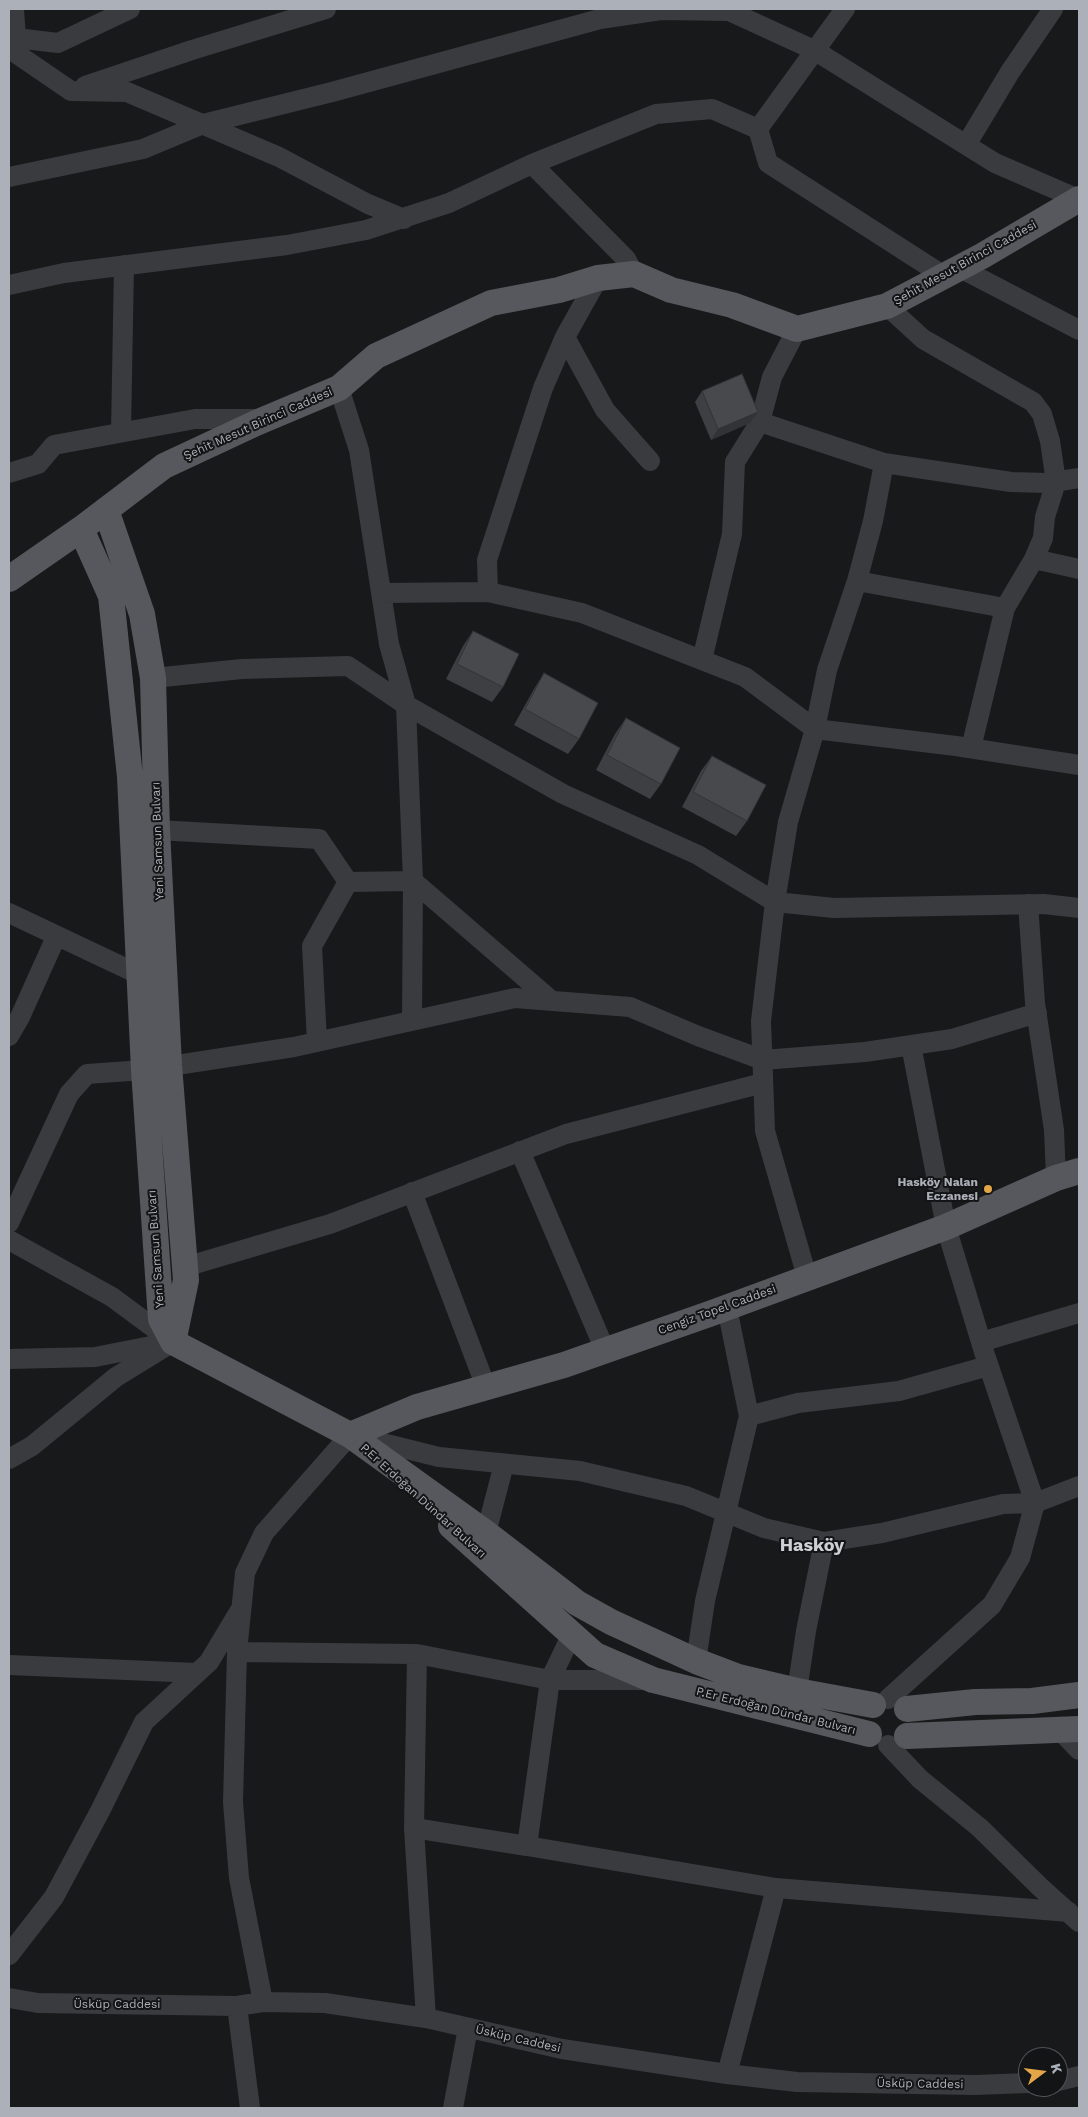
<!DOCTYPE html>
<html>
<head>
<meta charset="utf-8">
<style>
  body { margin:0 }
  #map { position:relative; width:1088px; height:2117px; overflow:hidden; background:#18191a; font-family:"Work Sans",sans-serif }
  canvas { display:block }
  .frame { position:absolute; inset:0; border:10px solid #acb1b9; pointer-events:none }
  .north { position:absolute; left:1018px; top:2047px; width:50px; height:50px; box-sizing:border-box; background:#131415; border:1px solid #505357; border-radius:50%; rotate:75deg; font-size:14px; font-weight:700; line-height:20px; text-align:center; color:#acb1b9 }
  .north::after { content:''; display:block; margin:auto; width:18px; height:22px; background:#e2a648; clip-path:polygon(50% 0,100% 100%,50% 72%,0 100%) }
</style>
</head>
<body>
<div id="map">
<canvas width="1088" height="2117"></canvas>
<div class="frame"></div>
<div class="north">K</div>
</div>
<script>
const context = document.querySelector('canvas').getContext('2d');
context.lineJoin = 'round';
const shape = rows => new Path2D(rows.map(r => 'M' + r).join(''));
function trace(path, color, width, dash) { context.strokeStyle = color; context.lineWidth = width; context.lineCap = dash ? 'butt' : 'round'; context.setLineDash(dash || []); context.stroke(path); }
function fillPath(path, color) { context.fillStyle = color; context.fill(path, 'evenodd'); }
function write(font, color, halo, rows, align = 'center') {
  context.font = font + ' "Work Sans",sans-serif'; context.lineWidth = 4; context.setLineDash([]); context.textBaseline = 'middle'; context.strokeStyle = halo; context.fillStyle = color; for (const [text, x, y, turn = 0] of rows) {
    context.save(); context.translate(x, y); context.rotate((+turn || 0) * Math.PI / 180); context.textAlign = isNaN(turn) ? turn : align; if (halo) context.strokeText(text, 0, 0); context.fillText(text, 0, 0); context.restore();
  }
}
const minor = shape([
  [14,9,16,38,58,43,130,9],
  [16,38,17,54,71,91,127,92,279,157,368,204,404,219],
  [85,86,192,50,326,9],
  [758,129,768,163,944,276],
  [966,145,1010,72,1053,9],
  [532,164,656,114,712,109,758,129,845,9],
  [9,177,143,149,203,124,332,92,600,19,661,10,729,11,814,50,995,163,1078,199],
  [960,268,1079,330],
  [9,285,64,273,287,245,366,230,449,203,532,164,626,259,634,274],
  [887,306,923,339,1033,402,1042,414,1050,441,1056,482,1045,517,1043,538,1034,559,1005,608,971,748],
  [565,337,605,410,650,461],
  [339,388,359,450,389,644,406,705,413,881,412,1021],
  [760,422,884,463,1011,482,1047,483,1079,478],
  [121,432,124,265],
  [9,473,38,464,54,445,195,419,261,419],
  [1034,559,1079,569],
  [857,581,1005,608],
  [488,592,487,560,543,388,565,337,598,278],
  [381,593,488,592,582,613,745,677,815,729,956,746,1079,765],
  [702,660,732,534,735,462,760,422,772,377,797,329],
  [153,678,242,669,348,666,406,705,563,794,698,855,775,902,834,908,1044,904,1079,908],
  [157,830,319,839,348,882],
  [1028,904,1035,1003,1054,1130,1056,1178],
  [9,913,140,975],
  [9,1036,20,1017,56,937],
  [317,1041,312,946,348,882,413,881,552,1001],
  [520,1151,605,1350],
  [412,1192,486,1387],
  [9,1223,69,1094,87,1074,144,1070,294,1047,515,998,630,1007,698,1036,763,1060,865,1052,952,1039,1037,1013],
  [9,1240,112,1297,170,1340],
  [185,1267,330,1224,566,1134,763,1083],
  [807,1277,765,1131,761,1021,775,902,788,822,815,729,827,670,857,581,873,521,884,463],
  [981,1342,1079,1313],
  [9,1359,95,1357,161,1344],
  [749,1416,798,1403,899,1391,988,1366],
  [9,1459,32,1446,116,1377,173,1342],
  [486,1533,504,1464],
  [237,1652,417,1654,550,1680,646,1680],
  [696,1661,705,1601,749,1416,727,1308],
  [9,1665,197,1673],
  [797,1691,806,1631,824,1542],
  [888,1699,992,1605,1020,1558,1035,1503,985,1355,946,1227,911,1045],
  [1060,1730,1079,1750],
  [888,1745,920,1779,980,1828,1040,1887,1079,1922],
  [414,1828,417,1654],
  [527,1846,776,1888,1069,1912],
  [9,1955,54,1897,100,1811,144,1722,209,1662,239,1612],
  [9,1998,38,2003,237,2006,263,2002,325,2003,426,2018,562,2049,727,2074,797,2082,975,2085,1028,2083],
  [263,2002,239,1878,233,1802,237,1652,245,1573,264,1533,350,1435,439,1457,580,1471,686,1496,764,1528,824,1542,882,1533,1003,1504,1035,1503,1079,1486],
  [237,2006,250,2108],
  [426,2018,414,1828,527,1846,550,1680,572,1634],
  [727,2074,776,1888],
  [1058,2081,1079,2076],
  [453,2108,468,2028]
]);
const major = shape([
  [106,510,142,614,153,678,157,830,169,1065,186,1280,173,1342],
  [81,529,111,596,130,777,144,1070,161,1319,173,1342],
  [9,579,81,529,164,466,256,423,339,388,376,356,491,303,559,290,598,278,634,274,671,290,732,305,797,329,887,306,982,256,1079,199],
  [173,1342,350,1435,486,1533,577,1603,611,1622,696,1661,738,1677,797,1691,873,1705],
  [350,1435,417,1407,564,1365,712,1313,946,1227,1056,1178,1079,1171],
  [451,1526,595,1655,653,1680,869,1734],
  [907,1709,975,1702,1032,1701,1079,1695],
  [907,1736,1079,1729]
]);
const wall = shape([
  [702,391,750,423,711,440,695,402],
  [473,631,503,687,492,702,446,679,463,646],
  [544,673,579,739,568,754,514,725,534,689],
  [626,718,661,784,650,799,596,770,615,734],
  [712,756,747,821,736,836,682,807,701,771]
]);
const shadedWall = shape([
  [758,412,750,423,711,440,718,429]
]);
const building = shape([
  [742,374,758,412,718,429,702,391,742,374],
  [473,631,519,654,503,687,457,664,473,631],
  [544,673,598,703,579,739,525,709,544,673],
  [626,718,680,748,661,784,607,755,626,718],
  [712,756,766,785,747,821,693,792,712,756]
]);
const markers = [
  [988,1189,5,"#e2a648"]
];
const streetNames = [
  ["Şehit Mesut Birinci Caddesi",965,263,-29],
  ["Şehit Mesut Birinci Caddesi",258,424,-24],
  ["Yeni Samsun Bulvarı",158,841,-92],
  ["Yeni Samsun Bulvarı",156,1249,-94],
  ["Cengiz Topel Caddesi",717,1310,-20],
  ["P.Er Erdoğan Dündar Bulvarı",423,1501,42],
  ["P.Er Erdoğan Dündar Bulvarı",776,1711,14],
  ["Üsküp Caddesi",117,2004],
  ["Üsküp Caddesi",518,2039,13],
  ["Üsküp Caddesi",920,2084,1]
];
const poiNames = [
  ["Hasköy Nalan",978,1182],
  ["Eczanesi",978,1196]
];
const districtNames = [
  ["Hasköy",812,1546]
];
trace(minor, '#3a3b3f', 20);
trace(major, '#56585e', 26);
fillPath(wall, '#3e3f42');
fillPath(shadedWall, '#323336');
fillPath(building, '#48494d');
trace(building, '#323336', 1);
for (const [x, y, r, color] of markers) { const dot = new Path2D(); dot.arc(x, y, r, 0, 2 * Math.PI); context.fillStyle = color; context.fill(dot); trace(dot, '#131415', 2); }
write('12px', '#acb1b9', '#131415', streetNames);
write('bold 12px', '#acb1b9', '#131415', poiNames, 'right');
write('bold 18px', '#cdcfd5', '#131415', districtNames);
</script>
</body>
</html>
